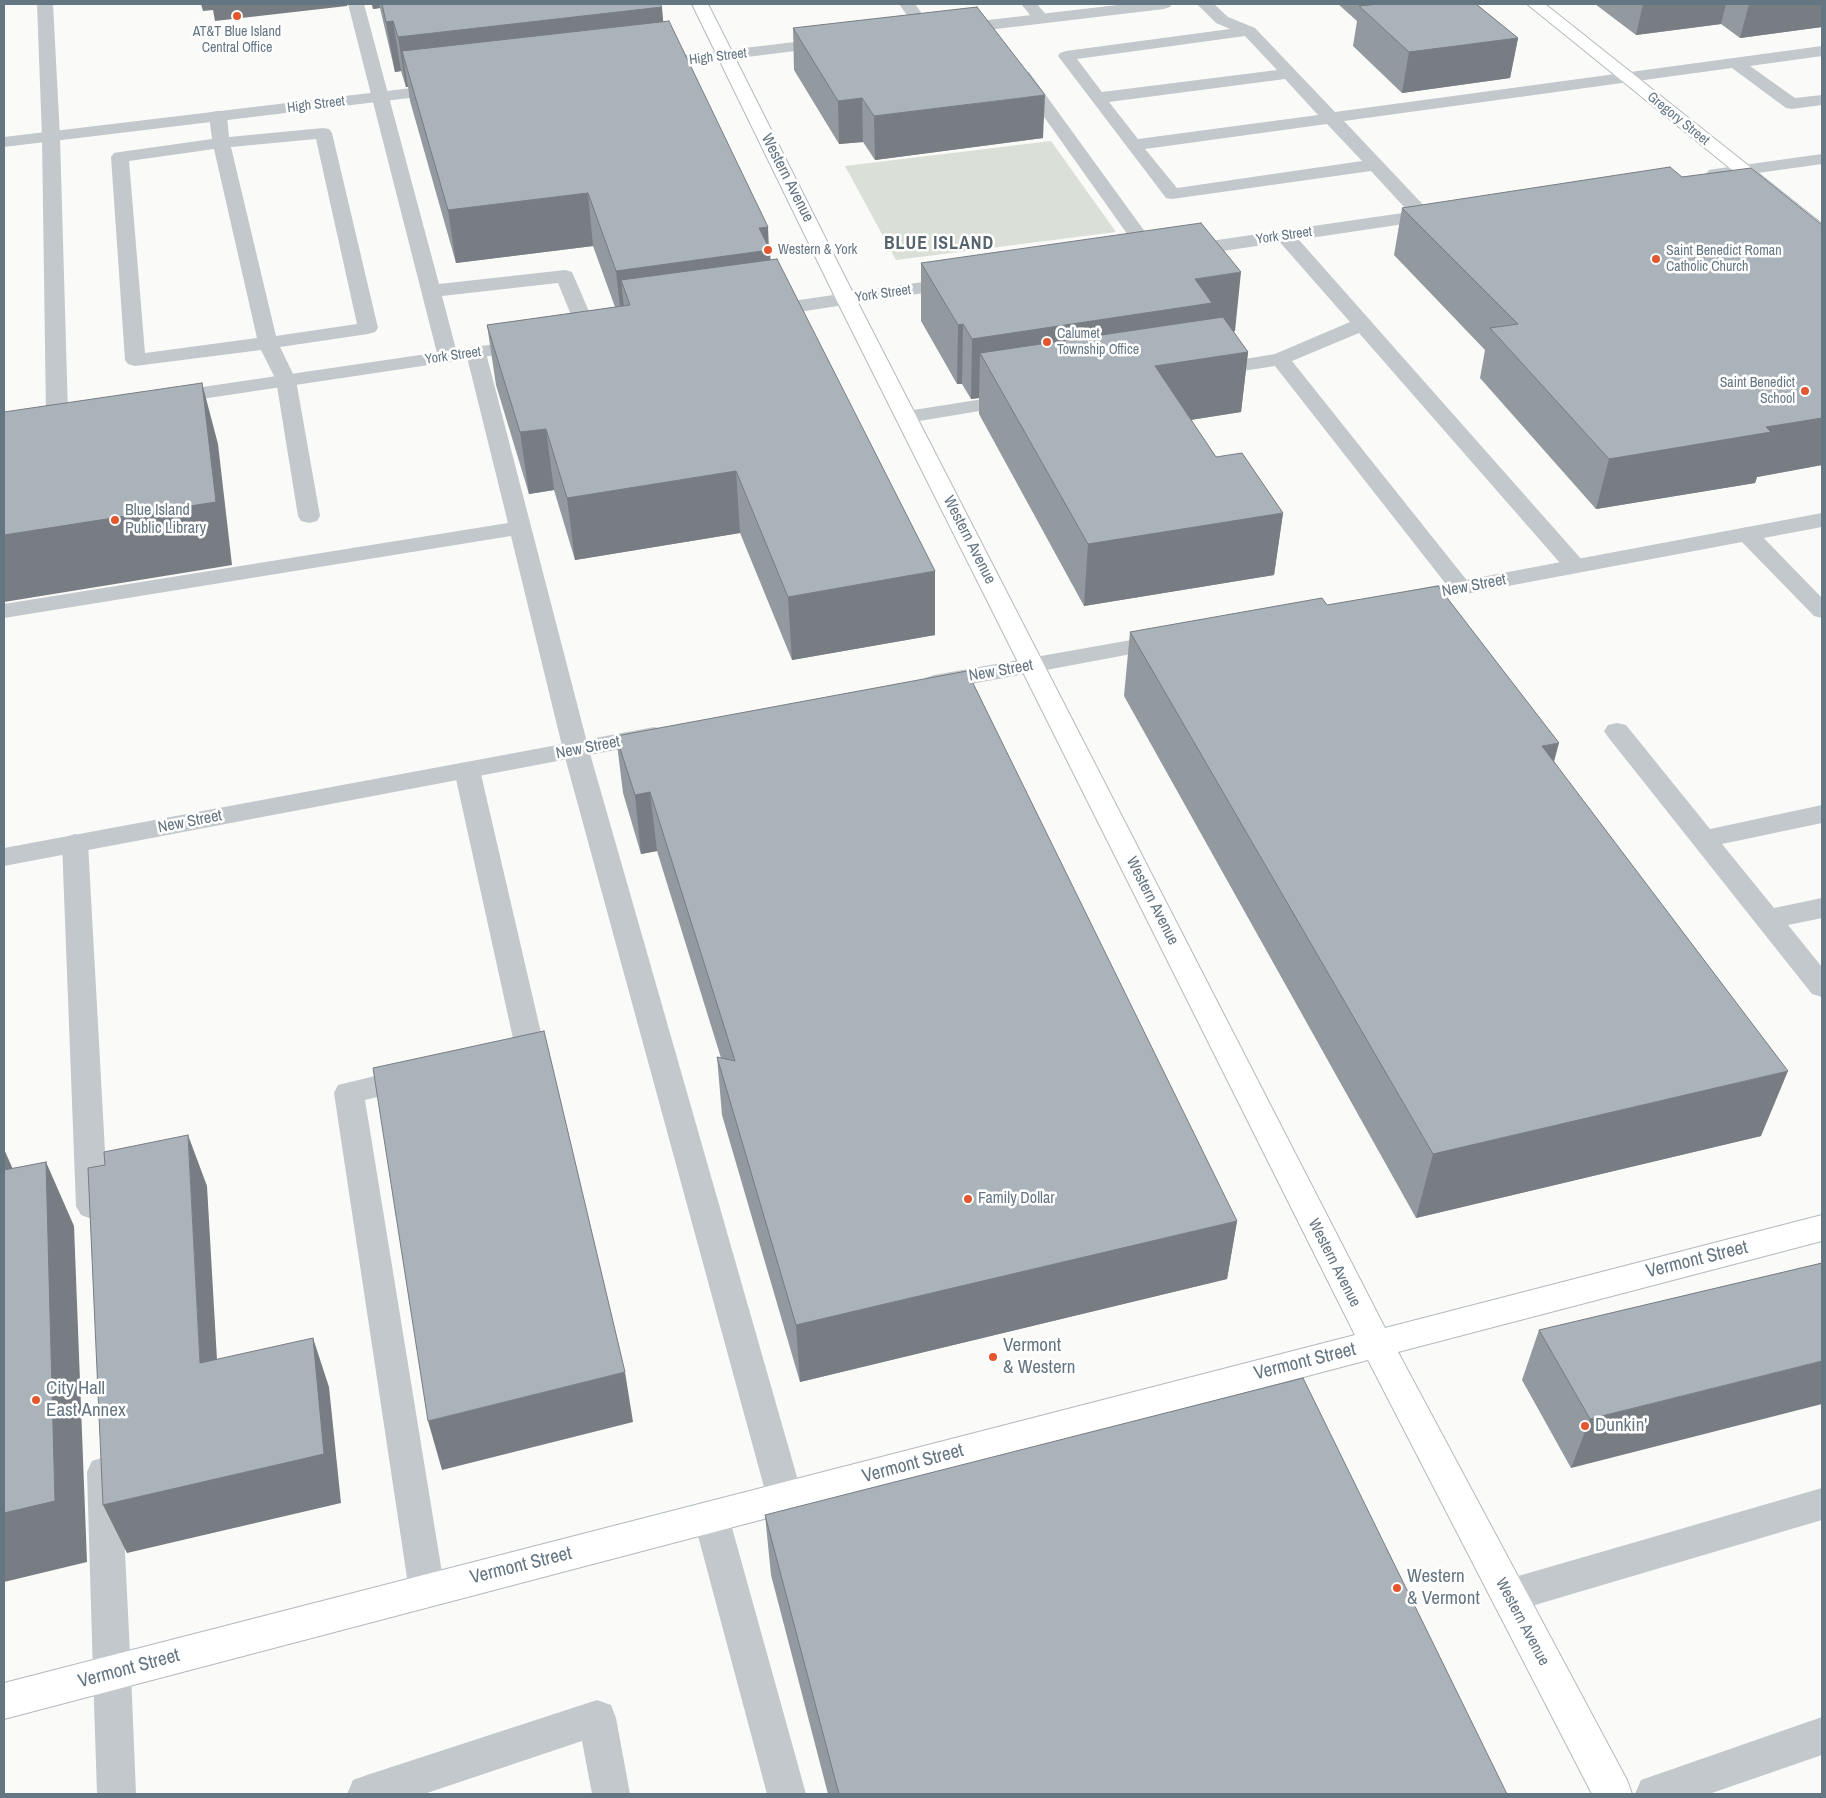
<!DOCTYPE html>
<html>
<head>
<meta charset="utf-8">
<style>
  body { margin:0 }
  #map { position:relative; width:1826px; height:1798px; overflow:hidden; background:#fafaf8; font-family:"Archivo Narrow",sans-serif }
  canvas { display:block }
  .frame { position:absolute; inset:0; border:5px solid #657683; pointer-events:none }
</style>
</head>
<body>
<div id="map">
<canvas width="1826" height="1798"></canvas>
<div class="frame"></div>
</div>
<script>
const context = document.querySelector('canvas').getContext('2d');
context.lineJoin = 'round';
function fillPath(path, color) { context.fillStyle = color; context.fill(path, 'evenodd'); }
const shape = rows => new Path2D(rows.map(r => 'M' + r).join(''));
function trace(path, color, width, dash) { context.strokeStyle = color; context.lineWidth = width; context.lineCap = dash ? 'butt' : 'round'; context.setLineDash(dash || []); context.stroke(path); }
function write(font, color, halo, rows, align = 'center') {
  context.font = font + ' "Archivo Narrow",sans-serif'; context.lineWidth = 5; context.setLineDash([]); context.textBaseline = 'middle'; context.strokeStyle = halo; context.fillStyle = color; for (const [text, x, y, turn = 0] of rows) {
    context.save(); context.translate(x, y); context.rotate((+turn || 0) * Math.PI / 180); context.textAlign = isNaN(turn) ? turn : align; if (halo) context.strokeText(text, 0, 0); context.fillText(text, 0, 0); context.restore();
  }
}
const green = shape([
  [1051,141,1116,232,896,260,845,166]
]);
const lane = shape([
  [37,4,53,4,60,137,68,414,64,418,57,420,50,418,46,414,42,137,37,4],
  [348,4,364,4,439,284,565,270,572,272,600,337,597,341,590,343,583,341,580,337,558,283,442,296,458,357,455,361,448,363,441,361,438,357,348,4],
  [899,4,915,4,935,32,933,35,921,35,899,4],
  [1021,4,1037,4,1049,18,1047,21,1035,21,1021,4],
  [1197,4,1214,4,1228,17,1255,28,1335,112,1822,46,1822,56,1750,66,1795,98,1822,95,1822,105,1792,109,1786,108,1732,68,1344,121,1430,212,1432,216,1430,220,1423,222,1416,220,1371,171,1172,199,1166,198,1058,56,1060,53,1066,51,1230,29,1216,23,1197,4],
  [1245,36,1277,70,1102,92,1077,59,1245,36],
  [1285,79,1318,115,1138,139,1109,102,1285,79],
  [1327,124,1362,161,1177,188,1145,149,1327,124],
  [1023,71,1029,72,1159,251,1162,255,1159,259,1152,261,1145,259,1015,76,1017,72,1023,71],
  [218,111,224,112,227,116,229,137,323,128,329,129,332,133,378,328,375,332,368,334,280,347,296,380,320,516,317,521,309,523,301,521,298,516,276,380,261,350,135,366,128,364,125,360,111,157,114,153,120,152,212,139,209,116,212,112,218,111],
  [316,139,357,324,276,336,231,147,316,139],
  [214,149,257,338,145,353,129,161,214,149],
  [1285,230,1292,232,1583,561,1587,566,1583,571,1575,573,1567,571,1359,333,1292,361,1469,583,1473,588,1469,593,1461,595,1453,593,1275,366,1210,376,1203,374,1200,370,1203,366,1275,354,1350,322,1278,240,1276,236,1278,232,1285,230],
  [476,347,483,349,486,353,589,750,803,1498,797,1509,785,1514,773,1509,767,1498,563,750,511,536,4,618,4,604,508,523,466,353,469,349,476,347],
  [1015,394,1022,396,1025,400,1022,404,907,423,900,421,896,417,900,413,907,411,1015,394],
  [1747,527,1755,529,1822,598,1822,618,1814,616,1739,539,1736,534,1739,529,1747,527],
  [1617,723,1626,725,1710,829,1822,805,1822,823,1722,844,1774,908,1822,898,1822,918,1788,925,1822,967,1822,997,1812,994,1608,737,1604,731,1608,725,1617,723],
  [467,762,476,764,480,770,545,1050,540,1058,510,1066,500,1063,495,1055,500,1047,514,1043,454,770,458,764,467,762],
  [75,834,84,837,88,843,108,1206,103,1215,92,1219,81,1215,76,1206,62,843,66,837,75,834],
  [412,1067,423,1070,427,1078,423,1086,365,1100,445,1591,440,1603,427,1608,414,1603,409,1591,334,1093,338,1085,412,1067],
  [104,1457,116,1461,121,1472,131,1673,125,1686,112,1691,99,1686,93,1673,87,1472,92,1461,104,1457],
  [1822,1488,1822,1520,1508,1613,1495,1608,1490,1596,1495,1584,1508,1579,1822,1488],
  [711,1501,724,1506,729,1517,806,1794,767,1794,693,1517,698,1506,711,1501],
  [597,1700,611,1705,616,1718,630,1794,592,1794,582,1741,424,1794,347,1794,353,1780,367,1775,597,1700],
  [1822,1717,1822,1755,1709,1794,1635,1794,1641,1780,1822,1717]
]);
const street = shape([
  [1126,4,1172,4,1170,7,1164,9,954,34,948,32,946,29,948,26,954,24,1126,4],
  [829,38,835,40,837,43,835,46,651,69,645,68,643,64,645,60,651,59,829,38],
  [445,84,451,85,453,89,451,93,4,147,4,137,445,84],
  [1822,154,1822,164,1715,179,1709,178,1706,174,1709,170,1715,169,1822,154],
  [1437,208,1444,210,1446,214,1444,218,1183,257,1176,255,1173,251,1176,247,1183,245,1437,208],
  [957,277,964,279,967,283,964,287,765,317,758,315,755,311,758,307,765,305,957,277],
  [529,339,536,341,539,345,536,349,168,404,161,402,158,398,161,394,168,392,529,339],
  [1822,513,1822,527,1407,605,1399,603,1395,598,1399,593,1407,591,1822,513],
  [1165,634,1174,636,1177,641,1174,646,934,691,925,688,922,683,925,678,934,675,1165,634],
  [654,727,663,729,667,735,663,741,4,866,4,848,654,727],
  [112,1655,125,1660,131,1673,136,1794,97,1794,93,1673,99,1660,112,1655]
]);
const secondary = shape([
  [692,4,708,4,856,299,1385,1328,1822,1215,1822,1241,1398,1352,1627,1780,1632,1794,1592,1794,1368,1360,4,1719,4,1683,1355,1335,836,299,692,4],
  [1527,4,1545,4,1822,224,1822,239,1815,237,1527,4]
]);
const wall = shape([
  [372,4,660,4,663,21,769,248,770,259,935,635,792,660,740,533,575,560,554,490,529,494,496,385,487,325,615,307,593,246,456,263,410,101,408,87,406,87,401,71,395,72,380,8,373,9],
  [1338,4,1476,4,1518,38,1510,78,1402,93,1353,46,1357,21],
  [1595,4,1822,4,1822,27,1740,38,1721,24,1636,35],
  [793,28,1043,138,875,160,863,142,839,144,794,70],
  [1682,177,1822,225,1822,465,1757,477,1755,483,1596,509,1480,378,1485,350,1394,255,1402,208],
  [921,263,1235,331,1233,332,1248,352,1241,412,1191,420,1216,457,1283,513,1274,575,1084,606,979,414,979,398,971,399,962,384,957,384,921,321],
  [1327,605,1554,762,1761,1136,1416,1218,1124,696,1130,632],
  [616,736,1237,1221,1227,1279,800,1382,722,1115,717,1057,721,1058,657,851,641,854,623,793],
  [1822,1263,1571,1468,1522,1380,1539,1330],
  [765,1515,1507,1794,828,1794,771,1575]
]);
const shadedWall = shape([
  [201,4,347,4,347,6,215,21,213,10,203,11],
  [372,4,379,4,380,8,373,9],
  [1643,4,1726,4,1721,24,1636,35],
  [1749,4,1822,4,1822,27,1740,38],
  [662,7,666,57,402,51,408,87,406,87,398,37],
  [393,21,401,71,395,72,386,22],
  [1518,38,1510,78,1402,93,1409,52],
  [1045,95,1043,138,875,160,874,116],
  [862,98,863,142,839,144,838,101],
  [588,193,593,246,456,263,448,210],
  [768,227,769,250,770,250,773,303,630,305,621,280,626,325,622,325,616,271,759,228],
  [1241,272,1235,331,1209,335,1248,352,1241,412,1150,426,980,353,979,398,971,399,972,339,1195,279],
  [963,324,962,384,957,384,958,325],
  [202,383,218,444,232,565,4,602,4,535],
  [1822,418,1822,465,1757,477,1755,483,1596,509,1609,459,1766,427],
  [546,429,554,490,529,494,520,432],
  [736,471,740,533,575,560,567,498],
  [1283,513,1274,575,1084,606,1088,544],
  [935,571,935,635,792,660,788,597],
  [1559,743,1542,807,1542,746],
  [650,792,657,851,641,854,635,795],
  [1788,1071,1761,1136,1416,1218,1433,1154],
  [188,1135,207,1186,220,1412,200,1363],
  [4,1149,30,1208,4,1176],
  [46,1162,74,1226,87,1562,4,1582,4,1513],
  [1237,1221,1227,1279,800,1382,796,1325],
  [313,1338,329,1387,341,1503,127,1553,103,1505],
  [1822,1361,1822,1404,1571,1468,1590,1419],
  [625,1372,633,1422,442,1470,428,1421]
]);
const building = shape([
  [382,4,660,4,662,7,398,37,393,21,386,22,382,4],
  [1379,4,1476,4,1518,38,1409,52,1359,6,1379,4],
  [977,7,1045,95,874,116,862,98,838,101,793,28,977,7],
  [669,21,768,227,759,228,770,250,616,271,588,193,448,210,402,51,669,21],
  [1670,167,1682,177,1751,168,1822,225,1822,418,1766,427,1771,432,1609,459,1490,328,1518,324,1402,208,1670,167],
  [1201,223,1241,272,1195,279,1212,303,972,339,963,324,958,325,921,263,1201,223],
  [777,259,935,571,788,597,736,471,567,498,546,429,520,432,487,325,630,305,621,280,777,259],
  [1223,317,1248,352,1155,366,1216,457,1242,453,1283,513,1088,544,980,353,1223,317],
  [202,383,216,502,4,535,4,412,202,383],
  [1438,586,1559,743,1542,746,1788,1071,1433,1154,1130,632,1322,598,1327,605,1438,586],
  [967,671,1237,1221,796,1325,717,1057,735,1061,650,792,635,795,616,736,967,671],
  [544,1031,625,1372,428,1421,373,1068,544,1031],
  [188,1135,200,1363,313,1338,324,1454,103,1505,88,1168,105,1165,104,1152,188,1135],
  [46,1162,55,1501,4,1513,4,1170,46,1162],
  [1822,1263,1822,1361,1590,1419,1539,1330,1822,1263],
  [1303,1378,1507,1794,839,1794,765,1515,1303,1378]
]);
const markers = [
  [237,16,5,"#e4572e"],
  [768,250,5,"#e4572e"],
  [1656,259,5,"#e4572e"],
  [1047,342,5,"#e4572e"],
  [1805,391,5,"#e4572e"],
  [115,520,5,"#e4572e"],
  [968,1199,5,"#e4572e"],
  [993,1357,5,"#e4572e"],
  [36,1400,5,"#e4572e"],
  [1585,1426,5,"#e4572e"],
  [1397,1588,5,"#e4572e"]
];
const farPoinames = [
  ["AT&T Blue Island",237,32,"center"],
  ["Central Office",237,48,"center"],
  ["Western & York",778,250],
  ["Saint Benedict Roman",1666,251],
  ["Catholic Church",1666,267],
  ["Calumet",1057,334],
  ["Township Office",1057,350],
  ["Saint Benedict",1795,383,"right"],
  ["School",1795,399,"right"]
];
const farStreetnames = [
  ["High Street",718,57,-7],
  ["High Street",316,105,-7],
  ["Gregory Street",1678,119,39],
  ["York Street",1284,236,-8],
  ["York Street",883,294,-8],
  ["York Street",453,356,-8]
];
const streetNames = [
  ["Western Avenue",787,178,63],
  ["Western Avenue",969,540,63],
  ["New Street",1474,586,-11],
  ["New Street",1001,671,-10],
  ["New Street",588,748,-11],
  ["New Street",190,822,-11],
  ["Western Avenue",1152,901,63],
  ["Western Avenue",1334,1263,63],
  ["Western Avenue",1522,1622,62]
];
const poiNames = [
  ["Blue Island",125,511],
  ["Public Library",125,529],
  ["Family Dollar",978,1199]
];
const farDistrictnames = [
  ["BLUE ISLAND",939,244]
];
const nearStreetnames = [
  ["Vermont Street",1697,1260,-14],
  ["Vermont Street",1305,1362,-14],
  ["Vermont Street",913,1464,-15],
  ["Vermont Street",521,1566,-14],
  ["Vermont Street",129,1669,-15]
];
const nearPoinames = [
  ["Vermont",1003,1346],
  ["& Western",1003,1368],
  ["City Hall",46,1389],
  ["East Annex",46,1411],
  ["Dunkin'",1595,1426],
  ["Western",1407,1577],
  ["& Vermont",1407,1599]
];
fillPath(green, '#dadfd7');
trace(secondary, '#b3babf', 2);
fillPath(lane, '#c3c8cc');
fillPath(street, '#c3c8cc');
fillPath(secondary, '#fff');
fillPath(wall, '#929a9f');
fillPath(shadedWall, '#777d82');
fillPath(building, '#aab3b9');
trace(building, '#777d82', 1);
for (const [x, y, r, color] of markers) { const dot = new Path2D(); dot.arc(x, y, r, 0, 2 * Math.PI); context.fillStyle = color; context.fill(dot); trace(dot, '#fff', 2); }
write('14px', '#657683', '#fff', farPoinames, 'left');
write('14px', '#657683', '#fff', farStreetnames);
write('16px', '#657683', '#fff', streetNames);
write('16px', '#657683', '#fff', poiNames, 'left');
context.letterSpacing = '1px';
write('bold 18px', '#57646e', '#fff', farDistrictnames);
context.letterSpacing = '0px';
write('19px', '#657683', '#fff', nearStreetnames);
write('19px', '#657683', '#fff', nearPoinames, 'left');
</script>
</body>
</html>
